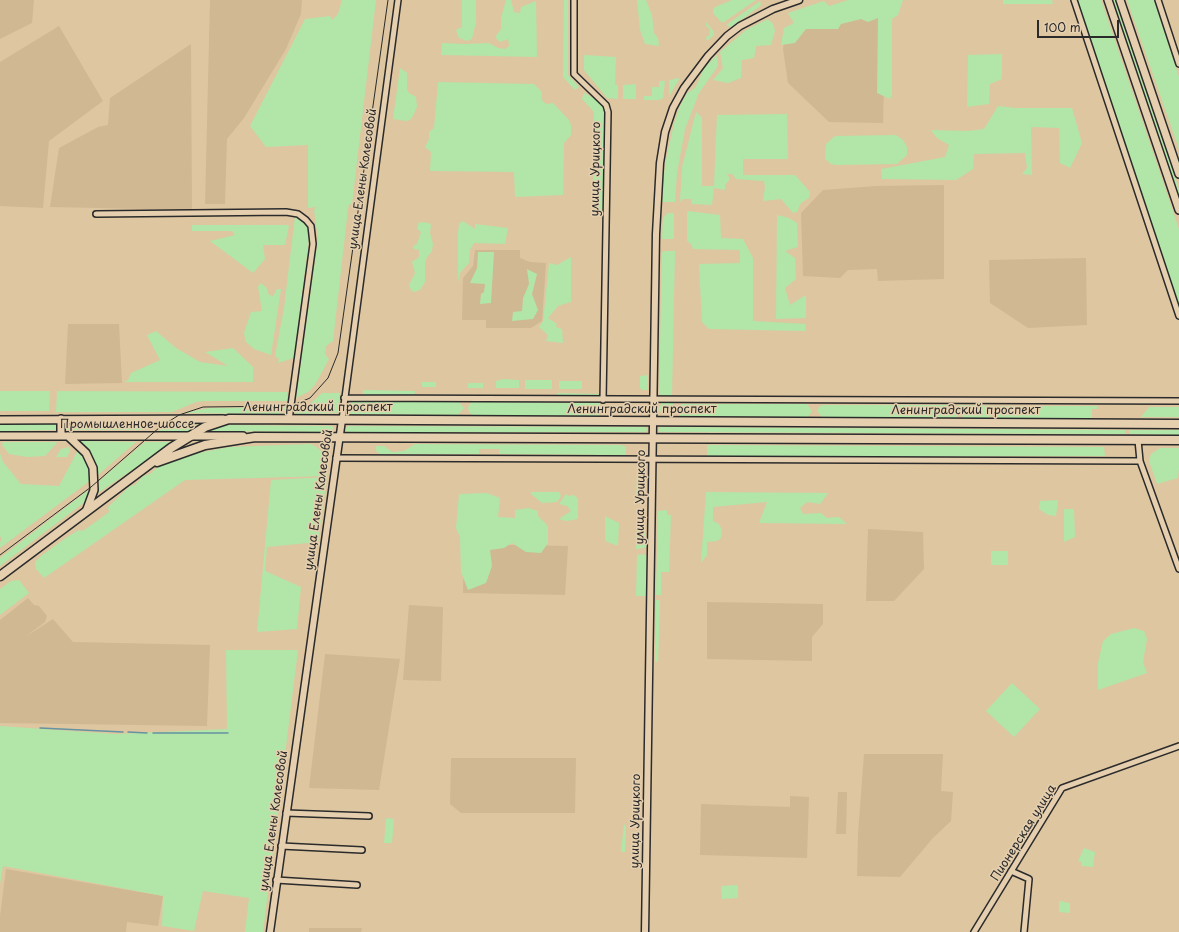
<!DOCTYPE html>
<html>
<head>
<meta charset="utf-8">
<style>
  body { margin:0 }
  #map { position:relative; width:1179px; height:932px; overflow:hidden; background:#dec6a1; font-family:"Playpen Sans",sans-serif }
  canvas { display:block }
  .scale { position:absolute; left:1037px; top:20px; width:82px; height:18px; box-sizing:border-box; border:2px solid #2b2b2b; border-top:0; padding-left:5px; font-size:12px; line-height:14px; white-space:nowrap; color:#2b2b2b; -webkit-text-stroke:3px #e5cfae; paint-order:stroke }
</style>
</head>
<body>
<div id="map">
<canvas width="1179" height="932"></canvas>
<div class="scale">100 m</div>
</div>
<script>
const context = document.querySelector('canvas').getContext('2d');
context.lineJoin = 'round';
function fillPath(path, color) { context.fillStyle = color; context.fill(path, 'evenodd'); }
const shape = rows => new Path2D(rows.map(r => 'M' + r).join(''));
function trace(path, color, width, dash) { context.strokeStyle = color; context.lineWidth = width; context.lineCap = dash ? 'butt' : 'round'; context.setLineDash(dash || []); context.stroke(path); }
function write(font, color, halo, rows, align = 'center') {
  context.font = font + ' "Playpen Sans",sans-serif'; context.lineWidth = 3; context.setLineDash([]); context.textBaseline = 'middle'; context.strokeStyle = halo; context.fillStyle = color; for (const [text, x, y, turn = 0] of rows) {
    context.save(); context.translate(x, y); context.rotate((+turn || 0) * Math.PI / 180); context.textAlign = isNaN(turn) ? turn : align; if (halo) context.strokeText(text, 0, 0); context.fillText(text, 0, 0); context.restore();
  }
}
const built = shape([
  [0,0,34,0,32,23,0,39],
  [210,0,302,0,301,14,286,49,244,118,227,139,225,204,205,204],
  [886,0,883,123,829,122,788,83,783,49,786,28],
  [59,26,103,101,49,141,43,208,0,206,0,62],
  [191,44,192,210,50,207,59,148,98,127,108,125,110,98],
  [944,185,944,279,878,281,877,269,848,270,840,278,803,276,801,213,823,190,876,186],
  [475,250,520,250,520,258,530,262,546,263,542,321,531,328,486,328,486,320,462,320,463,278,473,266],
  [1086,258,1087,325,1028,328,990,303,989,260],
  [68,324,119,324,122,383,65,384],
  [868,529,923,532,924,569,894,601,866,601],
  [464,544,568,546,565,595,463,593],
  [28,598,34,605,39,606,47,616,45,622,25,637,53,619,73,642,210,645,207,726,0,723,0,620],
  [707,602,823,604,823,624,812,637,812,661,707,659],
  [409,605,443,607,441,681,403,680],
  [325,654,400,659,379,790,309,788],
  [864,754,943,754,941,791,953,792,951,821,933,838,900,877,857,876,858,834],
  [451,758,576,758,575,813,461,813,450,804],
  [838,792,847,792,846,834,836,834],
  [790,796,809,797,807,858,700,855,701,804,790,807],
  [6,869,163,896,158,926,127,922,126,932,0,932,0,916],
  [309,928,362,928,361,932,309,932]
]);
const green = shape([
  [342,0,376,0,352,204,349,204,348,209,333,341,326,346,325,354,329,359,315,385,308,392,296,398,318,239,314,210,317,207,308,208,308,145,266,147,250,126,305,19,330,16,332,20,338,14],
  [462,0,476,0,476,22,472,39,467,41,459,38,456,30,462,27],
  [506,0,511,0,514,12,520,13,521,7,536,1,537,57,441,55,442,43,464,44,489,43,498,48,505,49,509,46,508,39,500,42,496,38,496,36,501,29,501,18],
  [564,0,568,0,568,75,579,87,575,90,563,77],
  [637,0,646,0,652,15,654,33,658,38,659,46,645,44,640,30],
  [732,0,756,0,724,22,721,22,713,13,713,10,715,7],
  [848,0,903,0,898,15,892,19,892,95,890,99,877,93,878,18,868,22,861,19,841,24,838,29,806,29,795,43,781,45,784,28,794,23,788,13,824,1,829,6],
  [1003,0,1052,0,1053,4,1003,4],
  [1077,0,1101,0,1179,229,1179,306],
  [1113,0,1115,0,1179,189,1179,196],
  [1127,0,1154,0,1179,77,1179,149],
  [760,1,761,5,759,7,731,27,726,25],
  [768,19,773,24,775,31,771,45,756,46,754,58,742,60,741,78,728,83,713,80,723,68,720,52,746,30],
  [706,22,714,32,713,36,707,41,706,37,709,36,710,29,706,26],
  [1002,54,1002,79,990,84,989,104,967,107,968,55],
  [584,55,616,57,615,85,618,85,618,99,607,98,584,70],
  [717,55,718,66,699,93,685,129,677,173,675,202,662,202,665,164,674,124,680,106,687,93,695,88,699,80,704,68],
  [400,68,407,73,407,89,409,93,416,97,417,107,413,116,410,120,406,121,393,119],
  [680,78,675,86,669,97,669,80],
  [659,81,665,81,663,98,659,100,644,100,644,96,652,96,652,87,659,87],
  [438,82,534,84,542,92,541,99,546,104,553,103,569,120,571,125,571,135,564,143,563,195,515,197,514,172,430,171,431,152,425,147,429,139,429,132,434,128],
  [636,84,636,99,623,99,623,85],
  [584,93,594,98,603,107,605,113,603,216,598,216,598,208,593,203,594,112,582,99],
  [998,106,1015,108,1072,108,1082,143,1070,168,1060,163,1059,128,1031,127,1032,175,1022,174,1027,168,1025,153,974,154,973,169,956,180,882,179,881,169,945,157,949,145,937,138,931,130,968,131,984,129],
  [696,112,702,118,702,186,714,186,717,115,787,114,788,159,743,159,743,175,795,175,810,192,809,198,801,203,797,212,793,213,781,199,763,201,765,187,764,181,736,179,732,174,727,174,730,179,725,185,725,190,714,188,712,205,692,204,691,199,683,199,680,202,682,167],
  [896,135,903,140,907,147,907,155,897,164,836,165,831,164,825,159,826,144,835,136],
  [687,211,720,215,721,238,743,239,753,258,753,321,806,324,805,331,709,329,702,322,699,264,740,263,740,250,693,249,691,244,687,241],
  [668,213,674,213,674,239,662,239,663,218],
  [777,215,789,218,797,223,798,247,785,251,795,258,796,279,785,288,790,305,806,295,806,318,776,319],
  [295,216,305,222,309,228,309,238,294,358,278,363,279,359,275,356,284,308],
  [463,221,475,229,475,224,508,228,505,244,474,243,470,250,469,263,460,273,458,282,458,233,459,224],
  [419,222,429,223,431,225,430,233,433,244,432,251,427,257,425,263,425,282,420,290,414,292,411,290,409,285,415,273,412,262,419,257,419,250,414,249,413,246,417,244,421,232,417,229],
  [192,225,287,225,289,226,285,245,263,245,265,259,253,273,210,241,235,235,232,231,192,231],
  [664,251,675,251,672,396,662,396,659,393,662,253],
  [478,252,494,252,491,303,480,304,481,294,484,292,485,284,470,283,477,268],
  [571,257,571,302,558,306,548,318,557,324,556,327,562,329,563,343,546,341,548,335,539,327,543,321,549,263,557,265],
  [527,269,537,274,532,294,538,310,533,319,512,321,513,312,522,311,523,298,529,284],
  [260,283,266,287,269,295,273,296,277,289,281,289,271,355,254,349,246,342,244,333,251,312,262,311,258,287],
  [156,331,176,348,200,362,228,366,205,352,233,348,253,367,253,382,124,382,128,380,131,373,160,360,147,335],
  [648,375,648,390,642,390,640,388,640,376],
  [504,379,519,380,519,388,496,388,496,381],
  [525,380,552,380,552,389,525,389],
  [559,381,582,381,582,389,559,389],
  [422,382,436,382,436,387,422,387],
  [468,383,483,383,483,388,468,388],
  [363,390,415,391,414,397,363,396],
  [0,391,50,391,49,411,0,411],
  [57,391,287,392,287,401,205,401,196,402,172,412,56,412],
  [322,393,340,393,337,413,295,414,296,409,311,403],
  [557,393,600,394,600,397,557,397],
  [353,401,459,402,464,408,458,415,351,414,347,410,347,406],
  [472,402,600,403,600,416,472,415,469,412,468,408,469,405],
  [662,403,673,403,672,410,669,413,662,413,658,409],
  [681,404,807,404,812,411,808,417,680,416],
  [823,405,952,405,958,418,822,417,817,411,819,407],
  [958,405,996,406,989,419,963,418],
  [1000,406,1097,406,1097,409,1092,409,1092,419,994,419],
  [286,407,285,410,280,414,184,413,209,408],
  [1149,407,1179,407,1179,417,1141,417],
  [0,424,57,424,57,430,0,431],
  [67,424,149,424,141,430,66,430],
  [165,425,198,425,188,432,157,432],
  [229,425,332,426,334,429,331,432,210,431,221,426],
  [348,426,645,427,648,429,645,432,347,432,345,429],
  [660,427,1125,430,1125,434,660,432,658,430],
  [1129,430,1179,430,1179,435,1130,434],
  [80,441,136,442,98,475,92,457],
  [3,442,56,442,57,443,45,456,27,457,9,454,2,445],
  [145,442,174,442,98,493,99,481],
  [311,444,318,448,325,455,327,476,185,480,44,578,36,569,35,562,41,556,67,537,79,530,83,531,109,512,108,507,130,486,135,485,143,476,150,474,159,466,188,455,229,447],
  [415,444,621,445,626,447,626,455,499,454,499,449,479,449,479,454,380,454,376,451,376,446,384,446,392,452,404,451],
  [707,445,1104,447,1105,456,707,457],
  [69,447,70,451,67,457,56,457,61,449],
  [1160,448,1179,448,1179,469,1178,478,1157,484,1149,461,1151,454],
  [80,451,89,466,91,480,0,548,0,542,2,540,0,536,0,453,3,462,21,484,59,486,77,452],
  [637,475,644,476,642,503,636,503],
  [327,477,318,542,267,547,265,571,301,587,297,629,257,632,271,480],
  [91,488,90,498,0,566,0,558],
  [531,492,559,492,561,496,557,502,542,503,531,494],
  [706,492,828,493,820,504,807,502,800,508,803,514,821,513,827,518,839,517,847,524,759,523,767,502,713,507,713,521,719,524,722,530,721,538,717,541,707,542,707,555,701,563],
  [487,493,500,498,498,517,515,518,515,510,528,508,538,511,538,516,548,526,548,543,541,553,526,552,512,543,504,548,490,550,492,566,486,583,468,590,461,572,460,537,456,528,459,494],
  [566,494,568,496,574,495,578,499,578,519,566,521,559,519,571,511,567,506,559,504],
  [1058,500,1056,516,1048,515,1039,509,1040,501],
  [1064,509,1074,509,1075,537,1064,542],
  [667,510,667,515,671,515,669,572,661,572,661,595,656,595,658,511],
  [605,516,619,523,618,546,605,541],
  [637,526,645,526,647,546,644,548,636,549],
  [991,551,1008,551,1008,565,991,565],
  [644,554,647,557,646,596,636,596,637,555],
  [19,580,29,593,0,615,0,589,11,581],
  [656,600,660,600,658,662,655,662],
  [1134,628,1144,631,1147,639,1143,662,1147,673,1098,690,1098,663,1103,641,1111,634],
  [226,650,298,650,263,932,245,932,249,898,203,891,194,931,162,926,163,896,3,866,0,884,0,726,115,734,227,729],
  [1012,683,1040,709,1014,737,986,711],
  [386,818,394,819,392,843,384,843],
  [624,824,626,827,625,852,621,852],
  [1084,848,1095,852,1093,867,1081,866,1082,862,1078,861],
  [738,885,738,898,722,899,721,886],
  [1059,901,1070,903,1070,913,1059,912]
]);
const stream = shape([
  [40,728,123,732],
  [128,732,147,733],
  [153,733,228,733]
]);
const minor = shape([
  [574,0,574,74,606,105,608,112,603,400],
  [1074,0,1179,316],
  [1158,0,1179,64],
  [96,214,286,212,298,214,306,220,311,226,313,244,289,420],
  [344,398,1179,401],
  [342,420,398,0],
  [1138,440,1140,461,1179,569],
  [336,458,1140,461],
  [286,813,369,816],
  [281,846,362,850],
  [1011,871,1029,879,1024,932],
  [276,880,357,885],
  [974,932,1062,788,1179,746]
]);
const tertiary = shape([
  [270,932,342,420],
  [645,932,656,234,660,163,665,132,673,108,684,88,708,56,727,36,740,26,773,9,799,0]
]);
const secondary = shape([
  [1108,0,1179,210],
  [1120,0,1179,174],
  [0,420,223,419],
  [0,436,243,436],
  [61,436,61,419],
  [68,436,86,453,93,468,94,490,87,509]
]);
const primary = shape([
  [157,462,205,445,255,437,1179,440],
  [0,576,171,448,205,427,229,419,1179,424]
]);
const tram = shape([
  [0,555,91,487,160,427,179,415,203,407,291,406,310,398,328,378,338,353,388,0]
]);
const streetNames = [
  ["улица Урицкого",596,169,-89],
  ["улица Елены Колесовой",363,179,-82],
  ["Ленинградский проспект",318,408],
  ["Ленинградский проспект",642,410],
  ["Ленинградский проспект",966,411],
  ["Промышленное шоссе",127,425],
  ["улица Урицкого",641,497,-89],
  ["улица Елены Колесовой",319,500,-82],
  ["улица Елены Колесовой",274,821,-82],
  ["улица Урицкого",636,821,-89],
  ["Пионерская улица",1024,833,-58]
];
fillPath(built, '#d0b893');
fillPath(green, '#b1e6a8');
trace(stream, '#6692a1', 1.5);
trace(minor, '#2b2b2b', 8);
trace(tertiary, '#2b2b2b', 9);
trace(secondary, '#2b2b2b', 10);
trace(primary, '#2b2b2b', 11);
trace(minor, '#e5cfae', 5);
trace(tertiary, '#e5cfae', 6);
trace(secondary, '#e5cfae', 7);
trace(primary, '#e5cfae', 8);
trace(tram, '#2b2b2b', 1);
write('12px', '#2b2b2b', '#e5cfae', streetNames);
</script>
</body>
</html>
